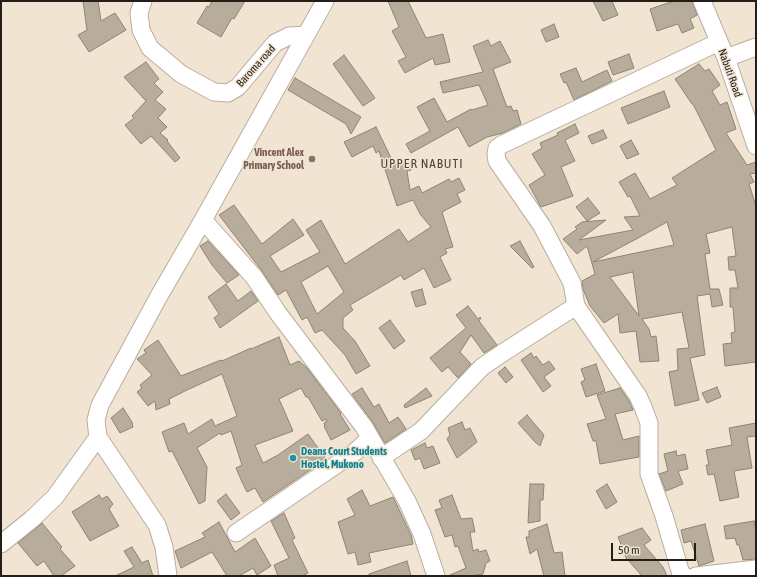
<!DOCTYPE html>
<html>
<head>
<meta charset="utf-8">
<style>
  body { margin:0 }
  #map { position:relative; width:757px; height:577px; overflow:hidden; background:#f1e4d3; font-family:"Asap Condensed",sans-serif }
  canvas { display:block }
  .frame { position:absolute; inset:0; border:2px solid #231e18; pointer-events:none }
  .scale { position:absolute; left:611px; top:543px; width:85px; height:18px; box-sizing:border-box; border:2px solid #231e18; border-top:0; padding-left:5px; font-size:12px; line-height:14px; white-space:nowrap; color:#231e18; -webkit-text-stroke:3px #f1e4d3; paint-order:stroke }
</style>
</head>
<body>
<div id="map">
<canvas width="757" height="577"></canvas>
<div class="frame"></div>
<div class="scale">50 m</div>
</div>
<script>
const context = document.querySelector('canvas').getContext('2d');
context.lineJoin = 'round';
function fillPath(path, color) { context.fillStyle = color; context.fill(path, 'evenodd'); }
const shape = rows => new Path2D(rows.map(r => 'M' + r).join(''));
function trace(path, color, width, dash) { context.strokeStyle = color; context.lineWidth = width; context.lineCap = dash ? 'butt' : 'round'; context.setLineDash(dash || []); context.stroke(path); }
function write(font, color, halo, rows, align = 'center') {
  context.font = font + ' "Asap Condensed",sans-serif'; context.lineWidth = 3; context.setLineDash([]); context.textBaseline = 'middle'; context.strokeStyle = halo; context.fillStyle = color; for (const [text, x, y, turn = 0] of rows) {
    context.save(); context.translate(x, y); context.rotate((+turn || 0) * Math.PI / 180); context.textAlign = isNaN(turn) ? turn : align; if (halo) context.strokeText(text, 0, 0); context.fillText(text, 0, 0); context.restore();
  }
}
const building = shape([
  [83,1,98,1,101,21,115,13,126,30,89,52,78,35,87,30,83,1],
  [212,1,245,1,234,19,232,18,221,37,197,23,207,6,209,7,212,1],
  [388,1,408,1,426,38,443,34,450,62,435,65,433,58,405,73,398,61,406,57,392,31,399,27,388,1],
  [593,1,612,1,618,15,603,21,593,1],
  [674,1,692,1,697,15,690,19,694,28,682,33,678,24,657,31,650,9,674,1],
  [554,24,559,37,546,42,541,30,554,24],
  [488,40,491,46,500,41,511,62,493,69,507,107,511,106,513,111,517,110,521,124,503,133,487,137,469,147,458,127,411,153,406,144,430,131,417,107,434,98,447,122,471,109,472,110,488,105,479,85,443,93,440,82,483,72,473,46,488,40],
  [629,54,634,68,613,75,608,62,629,54],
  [344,55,375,98,363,106,333,64,344,55],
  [146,62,159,79,154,83,163,92,155,100,166,109,158,118,167,127,160,133,168,140,167,141,180,158,175,162,151,136,141,144,125,125,134,118,132,116,146,101,124,77,146,62],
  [699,64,705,71,709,69,720,85,712,91,720,105,727,102,736,129,726,133,747,165,756,162,756,173,750,174,754,182,749,184,756,206,756,362,725,366,723,344,732,343,731,333,735,332,733,307,730,307,730,288,738,288,735,270,729,270,728,257,736,256,732,227,706,234,710,253,705,254,710,289,719,289,723,305,712,307,710,294,697,296,705,355,690,358,699,400,675,406,669,372,678,370,677,349,689,348,682,312,642,319,649,329,651,337,656,336,659,361,640,362,636,331,620,333,618,314,604,323,590,306,583,289,582,281,595,274,587,246,577,254,563,239,577,229,575,227,582,222,606,220,579,240,633,230,624,217,640,216,630,196,628,197,619,182,635,173,650,199,677,185,672,178,716,150,693,104,692,104,675,79,699,64],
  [667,222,674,245,593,262,638,238,667,222],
  [633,272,639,316,610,277,633,272],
  [576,68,582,82,607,70,612,81,574,100,566,82,564,83,560,74,576,68],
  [295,78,361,117,351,134,346,124,288,90,295,78],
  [664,91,670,107,628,124,621,108,664,91],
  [575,124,579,133,565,140,575,161,561,167,573,196,541,207,529,185,545,175,532,154,542,148,540,143,558,135,557,133,575,124],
  [376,127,394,164,408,160,411,170,407,171,410,190,419,186,422,193,449,179,451,182,459,178,465,190,457,194,461,202,442,212,453,247,445,249,447,253,440,257,451,280,434,288,424,268,404,280,401,275,350,305,353,310,343,318,343,328,355,341,370,366,356,374,345,355,322,330,315,333,307,317,302,320,286,290,278,295,262,271,219,215,234,205,262,244,293,219,304,235,270,256,281,272,320,252,306,230,321,220,345,264,399,229,408,242,431,227,420,214,413,200,397,206,379,151,376,153,373,146,352,157,344,142,376,127],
  [328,266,344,292,317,314,301,282,328,266],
  [603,130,607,138,592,144,588,136,603,130],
  [631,140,639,154,627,159,620,146,631,140],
  [588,198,600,213,587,221,576,207,588,198],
  [208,241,239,275,227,283,212,265,200,246,208,241],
  [520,241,534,267,532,268,510,246,520,241],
  [226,284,238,301,251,291,258,301,220,328,214,318,219,314,208,297,226,284],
  [422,289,426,304,416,307,411,292,422,289],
  [468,306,478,319,480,317,481,318,479,321,497,345,484,353,471,335,460,352,471,364,458,378,448,367,442,372,430,358,466,328,456,315,468,306],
  [390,320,405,341,394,349,379,328,390,320],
  [279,337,290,365,299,361,307,368,341,413,340,414,350,430,331,440,324,426,325,426,324,423,327,421,326,419,322,421,308,397,306,397,301,388,279,399,293,431,255,445,263,463,278,455,308,434,326,459,263,502,255,488,247,492,242,482,236,468,242,465,231,431,221,435,220,433,197,448,207,467,205,501,199,504,172,451,169,452,162,432,184,423,188,434,212,419,215,426,237,416,222,374,187,390,169,399,170,404,156,410,155,401,148,406,137,392,142,388,140,385,152,375,137,359,146,353,144,350,158,340,181,376,221,360,222,361,251,348,251,349,279,337],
  [531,353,534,358,536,356,543,365,549,361,555,369,544,377,551,386,543,392,521,360,531,353],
  [596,364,605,391,586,397,581,382,585,380,581,369,596,364],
  [505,367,513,377,506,383,498,373,505,367],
  [717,387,721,397,707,403,702,393,717,387],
  [362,388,374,407,379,404,389,423,398,417,406,429,385,443,372,421,352,394,362,388],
  [426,388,432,396,405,408,404,405,426,388],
  [620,388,629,401,633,410,615,414,623,440,639,436,639,457,600,464,596,441,593,441,587,424,606,419,597,395,620,388],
  [123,408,132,422,133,427,120,433,111,418,123,408],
  [527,415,544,435,540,446,535,442,518,423,527,415],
  [462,422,465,430,470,428,477,442,457,458,447,439,450,435,448,428,462,422],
  [756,423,756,436,747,437,752,468,734,471,739,497,720,501,714,474,708,475,706,465,709,465,706,450,732,445,729,428,756,423],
  [425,443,427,448,433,446,440,463,424,469,420,458,415,460,411,450,425,443],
  [676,451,677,456,685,454,688,469,678,471,683,484,666,491,659,474,668,471,664,454,676,451],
  [530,484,544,484,543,500,540,500,540,521,528,523,530,484],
  [607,484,617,502,606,509,596,491,607,484],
  [362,490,370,506,393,497,411,535,413,544,369,553,371,562,358,565,355,552,348,554,338,522,355,515,347,499,362,490],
  [226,494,240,513,231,520,217,501,226,494],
  [99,495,102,499,107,496,113,504,109,509,119,526,90,541,72,512,99,495],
  [452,495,461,519,472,518,475,532,470,532,473,551,478,549,479,552,486,550,490,561,486,563,483,574,469,576,448,576,466,568,458,546,455,547,452,535,445,537,435,510,442,508,439,500,452,495],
  [284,513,295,538,292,540,308,573,301,576,278,576,274,565,289,558,271,521,284,513],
  [754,521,756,530,756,559,743,560,739,545,737,545,735,538,726,539,724,526,754,521],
  [219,522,235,552,255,538,271,566,257,575,253,568,239,576,227,576,212,552,181,568,175,551,205,537,202,533,219,522],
  [42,523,62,547,60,549,75,566,61,576,54,576,44,561,37,566,18,543,42,523],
  [547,524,554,553,562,552,565,576,544,576,537,549,530,554,526,537,529,537,529,531,547,524],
  [705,524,714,561,699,566,691,541,684,543,681,530,705,524],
  [642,528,651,540,644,545,663,567,667,576,642,576,628,560,627,560,618,537,642,528],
  [132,547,142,563,148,560,153,576,115,576,134,567,124,551,132,547],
  [407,561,411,576,369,576,369,574,407,561]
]);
const minor = shape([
  [143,1,139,13,141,30,150,48,181,74,214,92,228,93,238,87,275,43,289,36,306,35],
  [702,1,726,58,756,146],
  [726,58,756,47],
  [203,220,254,277,278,313,364,427,407,501,422,534,436,576],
  [576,306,638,396,643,407,649,423,649,474,664,516,681,574,685,576],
  [381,458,421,431,482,367,504,352,576,306,572,283,542,226,497,161,496,154,497,148,501,145,719,42],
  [236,533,355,452,370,438],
  [1,544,32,519,55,497,98,437],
  [168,576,164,547,157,525,98,437,96,420,100,405,159,296,203,220,325,1],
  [696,576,756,569]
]);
const markers = [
  [312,159,4,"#8d6e63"],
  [293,458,4,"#0f9aa8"]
];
const streetNames = [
  ["Baroma road",256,66,-48],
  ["Nabuti Road",730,73,70]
];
const educationNames = [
  ["Vincent Alex",304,153],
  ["Primary School",304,166]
];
const cultureNames = [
  ["Deans Court Students",301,452],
  ["Hostel, Mukono",301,465]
];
const quarterNames = [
  ["UPPER NABUTI",422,164]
];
fillPath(building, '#b8ac9c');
trace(building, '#8f8374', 1);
trace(minor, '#baad9d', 19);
trace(minor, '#fff', 17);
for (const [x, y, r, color] of markers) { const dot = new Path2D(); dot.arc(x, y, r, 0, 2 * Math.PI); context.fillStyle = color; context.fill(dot); trace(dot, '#f1e4d3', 1.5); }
write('11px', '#231e18', '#f1e4d3', streetNames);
write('bold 11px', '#785e54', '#f1e4d3', educationNames, 'right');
write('bold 11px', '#0d838f', '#f1e4d3', cultureNames, 'left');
context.letterSpacing = '1px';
write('13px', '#4e4335', '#f1e4d3', quarterNames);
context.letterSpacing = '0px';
</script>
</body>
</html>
